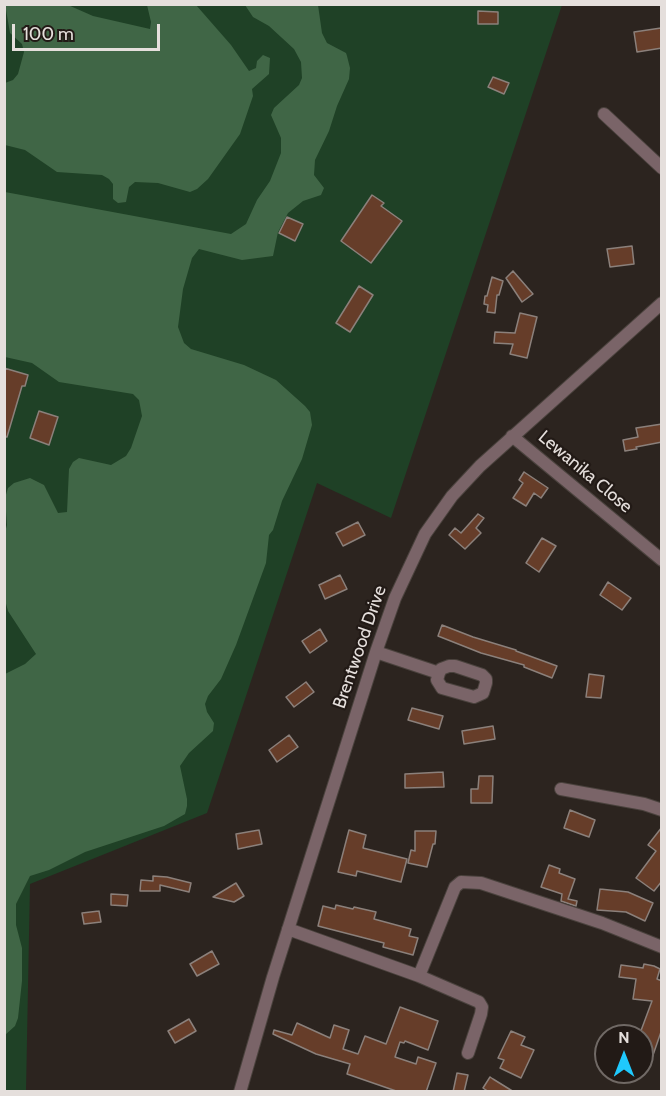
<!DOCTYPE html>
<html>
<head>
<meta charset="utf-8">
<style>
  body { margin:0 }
  #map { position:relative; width:666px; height:1096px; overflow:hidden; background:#2c241f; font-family:Cabin,sans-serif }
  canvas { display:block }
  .frame { position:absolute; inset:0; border:6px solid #e5dfdc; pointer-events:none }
  .north { position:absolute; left:594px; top:1024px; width:60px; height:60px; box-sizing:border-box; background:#221a16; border:2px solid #706965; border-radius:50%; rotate:0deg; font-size:16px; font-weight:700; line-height:24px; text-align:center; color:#e5dfdc }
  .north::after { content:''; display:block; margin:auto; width:21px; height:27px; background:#1fc9fd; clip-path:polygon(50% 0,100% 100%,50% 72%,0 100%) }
  .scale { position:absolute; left:12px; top:24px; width:148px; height:27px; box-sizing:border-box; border:3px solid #e5dfdc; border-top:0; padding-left:8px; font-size:18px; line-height:21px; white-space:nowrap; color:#e5dfdc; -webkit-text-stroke:4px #221a16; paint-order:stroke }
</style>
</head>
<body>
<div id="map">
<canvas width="666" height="1096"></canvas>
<div class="frame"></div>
<div class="north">N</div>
<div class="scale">100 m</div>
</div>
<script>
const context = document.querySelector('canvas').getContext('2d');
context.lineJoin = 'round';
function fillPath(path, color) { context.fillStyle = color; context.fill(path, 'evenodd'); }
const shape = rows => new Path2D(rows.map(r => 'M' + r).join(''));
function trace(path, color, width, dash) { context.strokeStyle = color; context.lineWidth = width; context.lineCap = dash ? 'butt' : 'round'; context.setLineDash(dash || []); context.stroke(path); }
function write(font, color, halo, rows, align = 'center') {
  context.font = font + ' Cabin,sans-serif'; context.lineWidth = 4.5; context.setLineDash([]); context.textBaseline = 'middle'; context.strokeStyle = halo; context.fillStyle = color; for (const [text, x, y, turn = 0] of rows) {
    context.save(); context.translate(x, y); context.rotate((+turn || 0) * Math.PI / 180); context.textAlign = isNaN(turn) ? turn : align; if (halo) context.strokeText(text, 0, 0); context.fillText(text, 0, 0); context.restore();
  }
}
const green = shape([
  [5,5,562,5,391,518,317,483,207,813,30,884,26,1091,5,1092]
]);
const forest = shape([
  [5,4,68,5,93,16,150,29,151,22,147,5,196,5,231,45,249,71,256,68,257,61,263,55,270,58,269,74,252,89,253,96,240,134,208,179,197,189,190,192,158,183,135,182,129,187,126,202,118,203,113,199,113,184,109,179,102,175,57,172,25,150,5,145,5,83,13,80,18,74,24,52,22,44,10,33],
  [245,5,318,5,322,33,327,43,346,53,347,56,350,68,349,79,337,106,329,131,315,160,314,175,324,188,321,195,303,201,288,213,278,232,273,256,242,260,199,249,192,258,183,289,178,327,184,343,191,349,244,365,276,380,305,406,310,412,312,425,302,459,282,501,273,530,269,535,266,563,236,645,221,679,208,696,205,704,207,712,214,723,213,731,189,753,180,766,187,799,187,806,185,814,164,826,85,852,49,870,30,876,16,904,16,925,22,948,22,981,18,1018,15,1026,5,1035,5,674,25,664,36,654,8,611,5,600,4,536,7,525,5,498,8,488,14,483,30,478,44,485,58,513,67,512,69,469,73,462,79,458,111,465,126,456,131,448,142,416,139,400,133,394,59,382,32,363,5,357,5,192,231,234,246,224,257,200,270,181,281,153,281,138,271,115,274,108,299,85,302,78,301,62,294,49,269,26,253,17]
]);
const building = shape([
  [478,11,498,12,498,24,478,24,478,11],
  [661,28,662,48,637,52,634,32,661,28],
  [493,77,509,83,504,94,488,87,493,77],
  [372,195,384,203,381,206,402,221,371,263,341,241,372,195],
  [287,217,303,224,295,241,279,233,287,217],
  [632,246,634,264,610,267,607,249,632,246],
  [513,271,533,294,522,302,506,278,513,271],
  [492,277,503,281,499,295,497,295,495,313,487,312,488,305,484,304,485,296,487,296,492,277],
  [359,286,373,295,350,332,336,323,359,286],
  [520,313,537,317,527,358,510,354,513,344,494,343,495,332,515,333,520,313],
  [4,368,28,375,25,386,22,386,7,437,4,437,4,368],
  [39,411,58,417,49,445,30,438,39,411],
  [662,424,662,442,636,447,637,449,625,451,623,440,638,437,636,428,662,424],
  [524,472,548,488,541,498,534,493,526,506,513,498,523,483,519,480,524,472],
  [478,514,484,518,476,528,481,533,465,549,449,535,455,528,461,533,478,514],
  [358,522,365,535,343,546,336,533,358,522],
  [542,538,556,546,539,572,526,563,542,538],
  [340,575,347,589,325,599,319,585,340,575],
  [608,582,631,598,622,610,600,595,608,582],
  [442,625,473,637,516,650,516,651,557,666,552,678,524,667,524,665,481,653,438,636,442,625],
  [320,629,327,641,310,653,302,641,320,629],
  [589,674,604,676,601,698,586,697,589,674],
  [306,682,314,692,294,707,286,697,306,682],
  [412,708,443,716,439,729,408,720,412,708],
  [493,726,495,739,464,744,462,731,493,726],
  [289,735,298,747,277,762,269,750,289,735],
  [443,772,444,787,405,788,405,774,443,772],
  [479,776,493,776,492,803,471,803,471,789,478,789,479,776],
  [570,810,595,820,589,837,564,828,570,810],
  [662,827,662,881,654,891,636,878,656,851,648,845,662,827],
  [259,830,262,844,238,849,236,834,259,830],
  [349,830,366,835,363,848,407,859,401,882,357,871,356,876,338,872,349,830],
  [415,831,436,831,435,844,433,844,427,867,408,863,411,850,415,851,415,831],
  [549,865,560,869,559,873,575,879,568,899,577,901,576,906,561,901,562,894,541,887,549,865],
  [153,876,167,877,191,883,189,892,160,885,160,891,140,891,141,880,153,881,153,876],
  [236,883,244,896,234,902,213,897,236,883],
  [600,889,628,892,653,903,645,921,626,912,597,910,600,889],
  [111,894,128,895,127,906,111,905,111,894],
  [336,905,353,909,354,907,376,912,374,919,411,929,409,936,418,938,413,955,383,947,384,943,318,926,323,906,335,909,336,905],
  [99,911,101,922,84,924,82,913,99,911],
  [212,951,219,964,197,976,190,964,212,951],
  [644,964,654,966,660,969,657,979,662,981,662,1029,652,1058,642,1055,642,1036,639,1036,652,1001,633,999,636,979,619,977,621,965,643,968,644,964],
  [400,1007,438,1021,428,1050,405,1041,404,1043,400,1042,395,1057,416,1064,418,1057,436,1063,426,1092,399,1092,347,1074,350,1064,316,1054,273,1034,274,1030,292,1035,297,1023,330,1038,334,1025,349,1030,343,1049,358,1054,365,1036,386,1044,400,1007],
  [189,1019,196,1031,175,1043,168,1031,189,1019],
  [511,1031,525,1037,521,1045,534,1050,521,1078,500,1068,504,1060,498,1058,511,1031],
  [457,1073,468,1075,464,1092,453,1092,457,1073],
  [490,1077,493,1079,514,1092,489,1092,483,1088,490,1077]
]);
const street = shape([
  [604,114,662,168],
  [512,436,662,560],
  [376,652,439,673],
  [449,666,455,666,482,675,486,679,486,683,483,693,474,697,442,688,437,680,439,673,441,669,449,666],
  [561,789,644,804,662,810],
  [288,929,419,976,479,1002,482,1007,481,1014,468,1053],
  [419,976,455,887,461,882,481,883,602,923,662,947],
  [240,1092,273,977,376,652,395,598,425,534,452,496,480,466,662,303]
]);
const streetNames = [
  ["Lewanika Close",585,472,40],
  ["Brentwood Drive",360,647,-71]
];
fillPath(green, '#1f4126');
fillPath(forest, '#406646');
fillPath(building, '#663d29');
trace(building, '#8b807b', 1.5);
trace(street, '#4a423d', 14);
trace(street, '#7a6468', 12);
write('18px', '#e5dfdc', '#221a16', streetNames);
</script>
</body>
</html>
